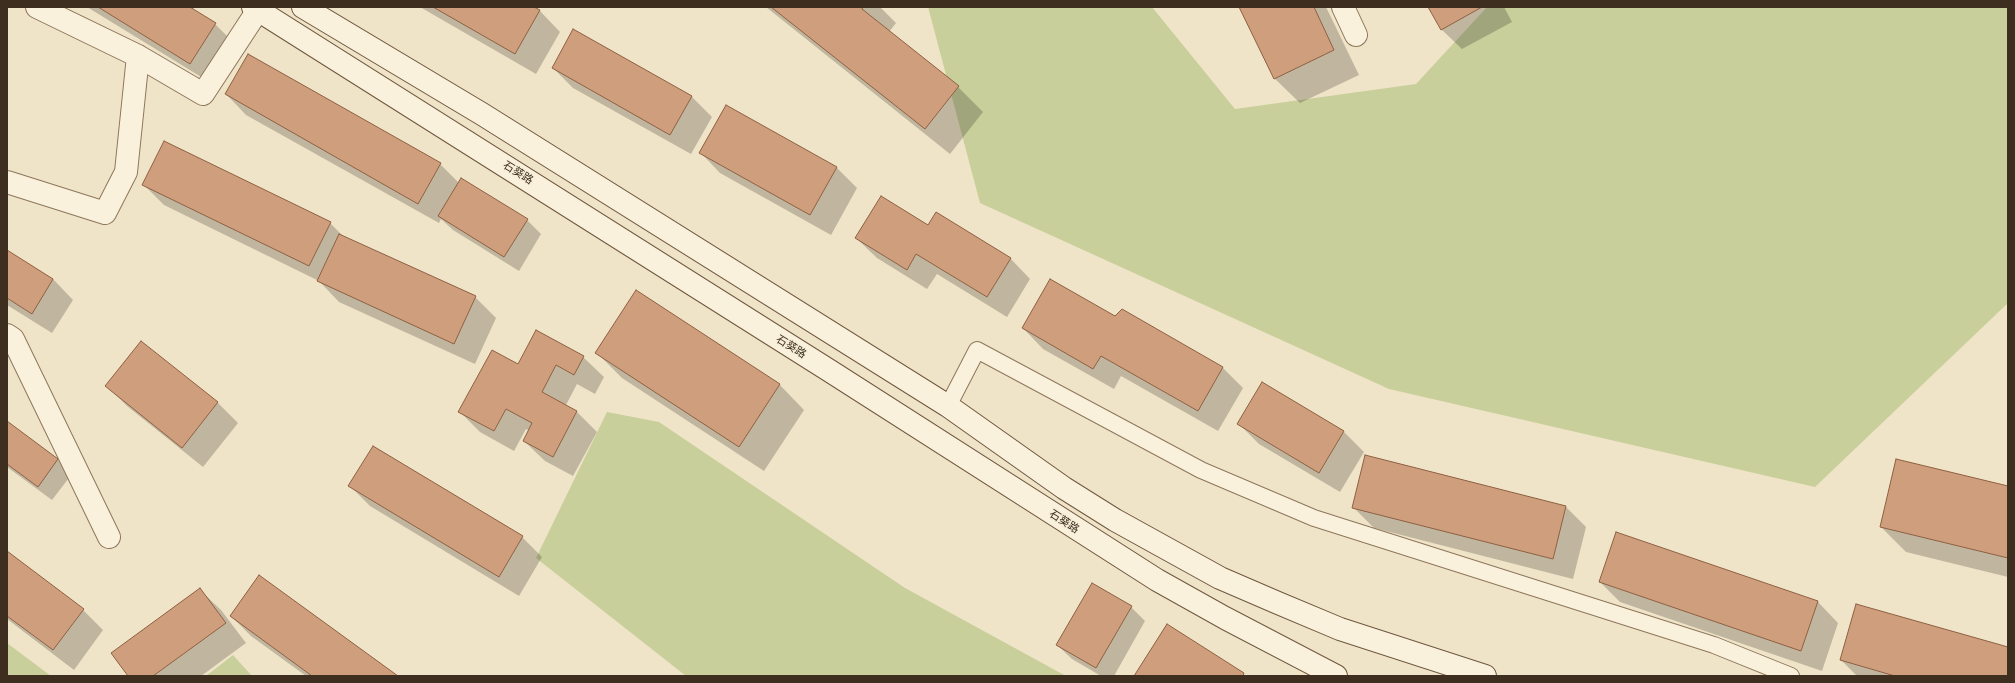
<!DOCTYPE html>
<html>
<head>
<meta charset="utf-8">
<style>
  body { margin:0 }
  #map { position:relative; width:2015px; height:683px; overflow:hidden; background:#f0e4c8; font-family:"Libre Baskerville",serif }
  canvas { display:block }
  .frame { position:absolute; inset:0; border:8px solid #3d2e20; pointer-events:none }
</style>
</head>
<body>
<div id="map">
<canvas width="2015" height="683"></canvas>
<div class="frame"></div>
</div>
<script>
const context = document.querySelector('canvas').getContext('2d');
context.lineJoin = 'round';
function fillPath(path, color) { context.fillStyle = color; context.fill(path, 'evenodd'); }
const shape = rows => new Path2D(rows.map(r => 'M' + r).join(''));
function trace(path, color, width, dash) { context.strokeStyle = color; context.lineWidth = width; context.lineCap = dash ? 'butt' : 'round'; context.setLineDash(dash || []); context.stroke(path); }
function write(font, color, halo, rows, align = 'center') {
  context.font = font + ' "Libre Baskerville","Noto Sans SC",serif'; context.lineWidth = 3; context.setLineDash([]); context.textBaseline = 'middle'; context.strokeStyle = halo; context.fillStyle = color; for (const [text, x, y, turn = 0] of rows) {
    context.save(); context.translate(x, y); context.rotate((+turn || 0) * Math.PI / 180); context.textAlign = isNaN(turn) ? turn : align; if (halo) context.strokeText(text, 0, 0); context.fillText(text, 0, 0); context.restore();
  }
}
const green = shape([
  [928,7,1152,7,1235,109,1416,84,1487,7,2008,7,2008,303,1815,487,1389,389,980,203],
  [607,412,659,422,905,588,1066,676,686,676,536,558],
  [7,643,51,676,7,676],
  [233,655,252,676,206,676]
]);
const shadow = shape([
  [87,7,188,7,215,24,235,44,211,83],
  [420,7,532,7,540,11,560,32,536,74],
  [766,7,880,7,896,23,889,32,958,87,983,112,950,154],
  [1240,7,1326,7,1359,75,1300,103,1274,78],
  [1429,7,1504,7,1512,22,1462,49,1441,29],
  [574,31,692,97,712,117,691,154,573,88,553,68],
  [226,94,440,164,459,183,527,220,541,234,519,271,453,230,441,219,439,223,246,115],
  [726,106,837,168,857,188,831,235,720,173,700,152],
  [144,185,330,223,346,239,475,297,496,318,475,364,339,302,319,281,164,205],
  [928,226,1010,258,1030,279,1007,317,937,274,927,289,877,258,856,238],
  [7,251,53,279,73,300,52,333,7,305],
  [1115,317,1222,367,1243,388,1218,431,1121,376,1114,389,1043,349,1023,328],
  [141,342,218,403,238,423,203,467,127,406,107,386],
  [597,353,779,384,804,410,764,471,622,378],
  [583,357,604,377,595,394,577,384,566,405,577,412,597,432,573,476,545,461,524,441,530,431,526,429,514,451,480,432,460,412,519,365],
  [7,422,58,460,72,474,52,500,7,467],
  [1239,424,1343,431,1364,452,1340,492,1259,444],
  [350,486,522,537,542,557,519,596,370,506],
  [2008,487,2008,577,1906,552,1881,527],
  [1353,507,1566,507,1586,527,1573,579,1374,528],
  [1617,533,1818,602,1838,623,1822,671,1620,602,1600,582],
  [7,552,83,610,103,630,74,670,7,619],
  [200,590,221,610,246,643,201,676,129,676],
  [1131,607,1145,621,1114,676,1101,676,1072,659,1057,645],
  [231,616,396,676,306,676,251,636],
  [2008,648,2008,676,1857,676,1841,660]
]);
const building = shape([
  [98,7,190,7,216,23,190,64,98,7],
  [433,7,534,7,540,10,515,54,433,7],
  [771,7,863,7,862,9,959,86,925,129,771,7],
  [1239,7,1314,7,1334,50,1274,79,1239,7],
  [1428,7,1482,7,1441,30,1428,7],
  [573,29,692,96,670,135,552,68,573,29],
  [248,54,441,163,418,204,225,94,248,54],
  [726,105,837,167,810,215,699,153,726,105],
  [164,141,331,222,309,266,142,185,164,141],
  [461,178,528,219,504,257,438,216,461,178],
  [881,196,928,225,936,212,1011,258,987,297,916,254,907,270,855,238,881,196],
  [339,234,476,296,454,344,317,281,339,234],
  [7,250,53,279,32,314,7,298,7,250],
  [1050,279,1115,316,1122,309,1223,367,1198,411,1101,356,1093,369,1022,328,1050,279],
  [636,290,780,384,739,447,595,353,636,290],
  [536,330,584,356,574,375,556,365,542,392,577,411,553,457,523,441,532,423,506,409,494,431,458,412,492,350,518,364,536,330],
  [141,341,218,402,182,448,105,386,141,341],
  [1262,382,1344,431,1319,473,1237,424,1262,382],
  [7,421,58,459,38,487,7,464,7,421],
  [373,446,523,536,499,577,348,486,373,446],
  [1365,455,1566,506,1553,559,1352,508,1365,455],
  [1896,459,2008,486,2008,558,1880,527,1896,459],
  [1616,532,1818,601,1801,651,1599,582,1616,532],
  [7,551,84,609,53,650,7,616,7,551],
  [259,575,398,676,312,676,230,616,259,575],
  [1092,583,1132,606,1096,668,1056,645,1092,583],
  [200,588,226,623,153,676,128,676,111,653,200,588],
  [1856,604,2008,647,2008,676,1895,676,1840,660,1856,604],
  [1167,624,1244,673,1243,676,1134,676,1167,624]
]);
const service = shape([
  [948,406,977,350,1201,470,1314,518,1714,645,1791,676]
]);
const minor = shape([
  [37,7,138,56,203,94,258,10],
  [1343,7,1356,35],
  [7,182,105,213,126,172,138,56],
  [7,335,13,339,109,537]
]);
const secondary = shape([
  [253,7,830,371,1157,580,1225,618,1336,676],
  [303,7,482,114,948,406,1064,488,1115,520,1220,578,1278,603,1340,629,1485,676]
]);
const streetNames = [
  ["石葵路",518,173,32],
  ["石葵路",791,347,32],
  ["石葵路",1064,522,33]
];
fillPath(green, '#c9cf9b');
fillPath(shadow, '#0003');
fillPath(building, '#cf9f7d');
trace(building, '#8d5f41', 1);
trace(service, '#8d765c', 18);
trace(minor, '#8d765c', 24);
trace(secondary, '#6f573f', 24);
trace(service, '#faf1dc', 16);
trace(minor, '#faf1dc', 22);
trace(secondary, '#faf1dc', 22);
write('11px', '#3d2e20', '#f7eed8', streetNames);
</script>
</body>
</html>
